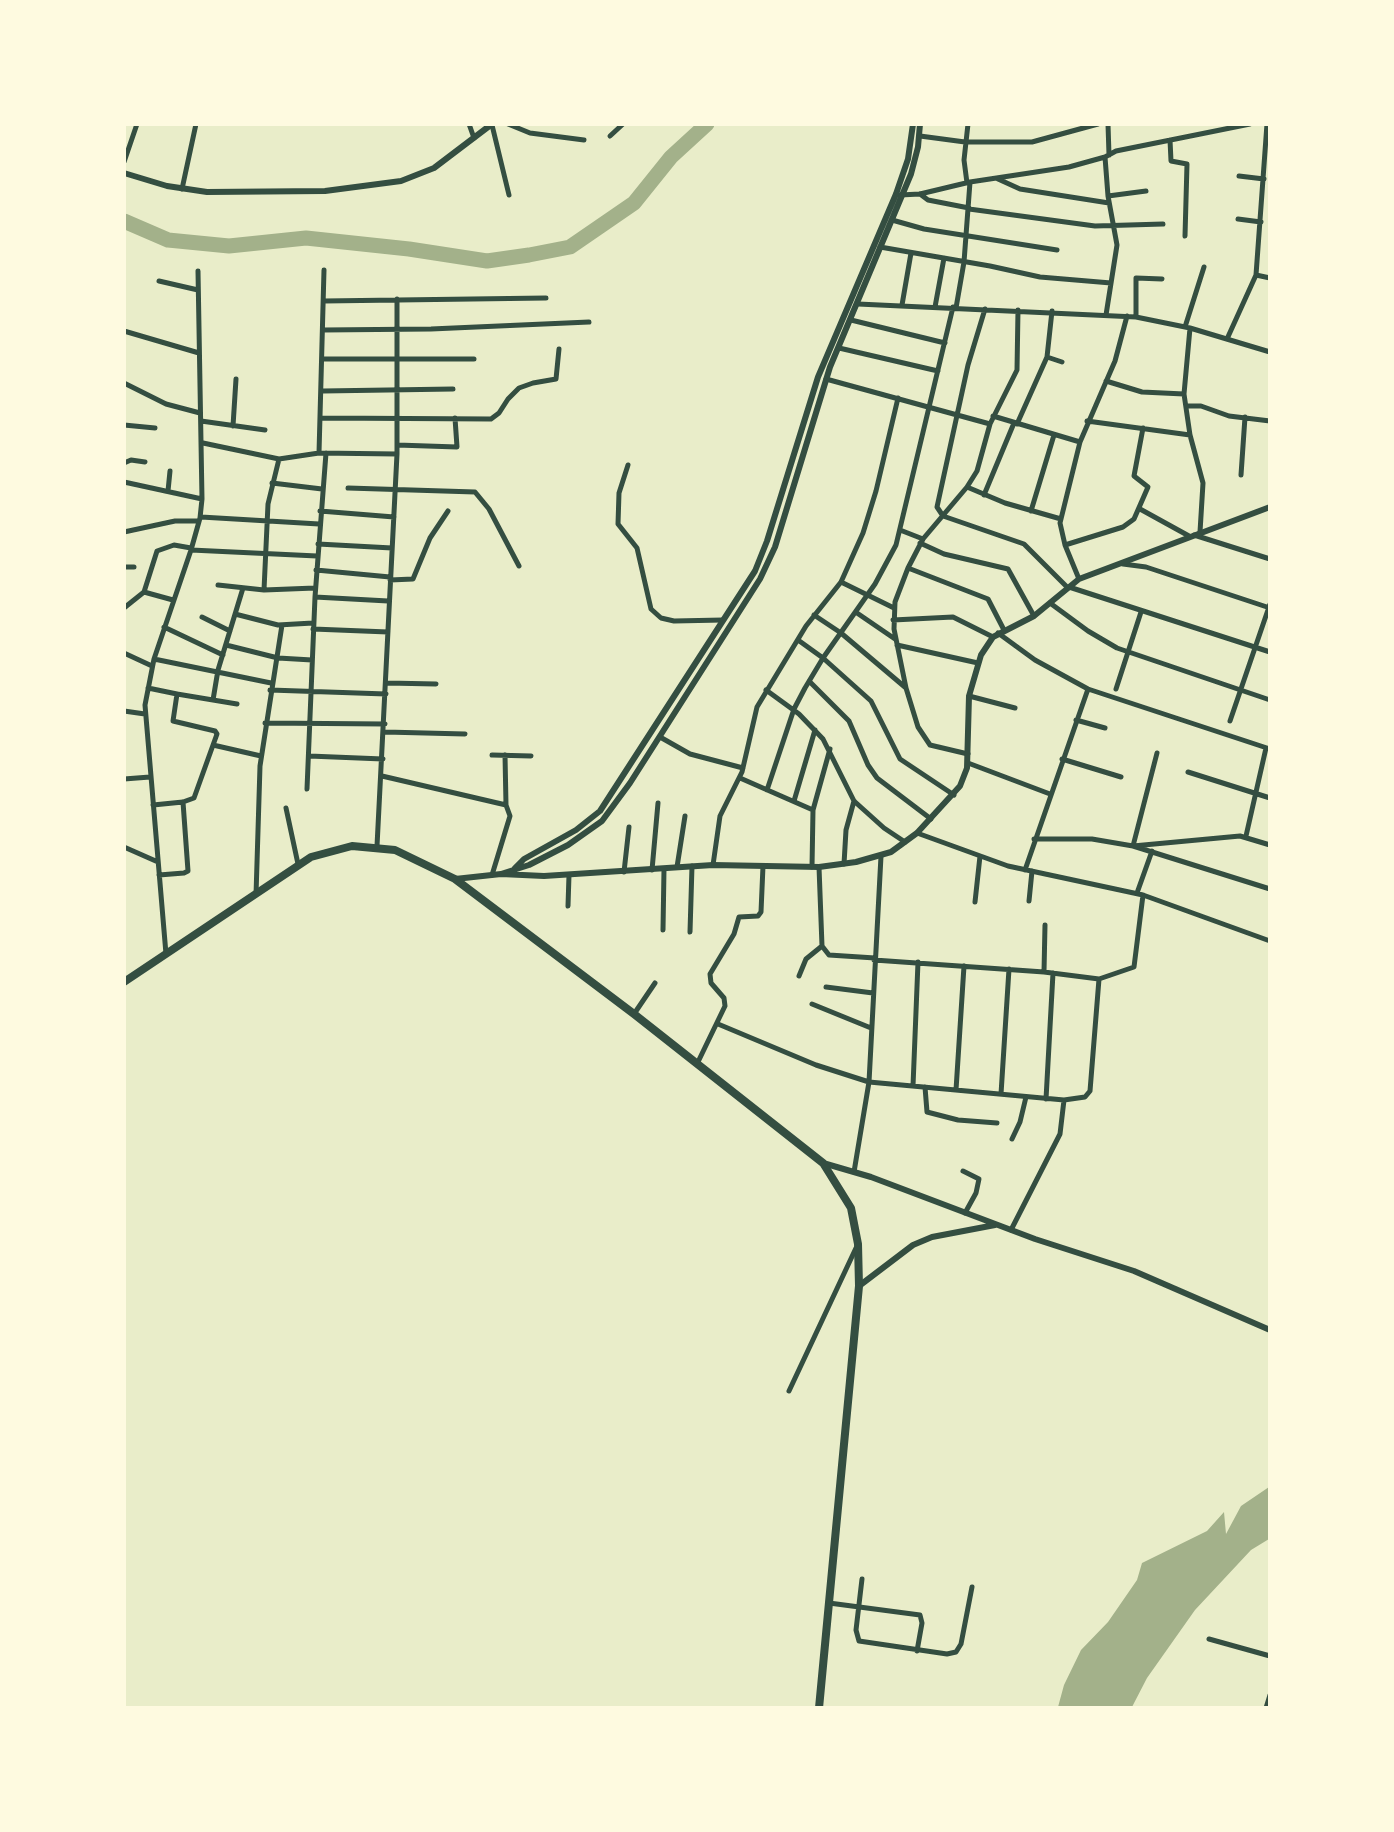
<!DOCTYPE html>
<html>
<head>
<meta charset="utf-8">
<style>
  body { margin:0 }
  #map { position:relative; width:1394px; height:1832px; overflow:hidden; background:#e9edc9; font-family:"PT Sans",sans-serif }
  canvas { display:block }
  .frame { position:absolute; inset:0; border:126px solid #fefae0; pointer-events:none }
</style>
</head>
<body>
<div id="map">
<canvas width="1394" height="1832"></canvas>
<div class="frame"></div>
</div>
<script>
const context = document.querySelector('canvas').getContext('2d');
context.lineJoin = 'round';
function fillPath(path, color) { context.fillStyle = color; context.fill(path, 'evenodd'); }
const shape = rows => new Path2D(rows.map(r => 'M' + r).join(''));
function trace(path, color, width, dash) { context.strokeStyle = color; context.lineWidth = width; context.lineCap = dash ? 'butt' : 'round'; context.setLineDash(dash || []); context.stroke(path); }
const water = shape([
  [1269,1487,1269,1539,1251,1550,1195,1610,1147,1678,1132,1707,1058,1707,1064,1685,1081,1650,1108,1622,1137,1580,1142,1563,1207,1531,1224,1512,1226,1534,1241,1506]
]);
const river = shape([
  [124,221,168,240,229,246,306,238,409,249,487,261,529,255,570,247,634,203,671,157,707,124]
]);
const minor = shape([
  [469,124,474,138],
  [508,124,530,133,584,140],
  [1108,124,1109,155],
  [492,125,509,195],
  [610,136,623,124],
  [920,136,965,142,1032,142,1098,124],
  [1170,140,1171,161,1187,164,1185,236],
  [1105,157,1108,196,1117,245,1106,315],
  [124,162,137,124],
  [1239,176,1264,179],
  [998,179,1020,189,1109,203],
  [967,183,964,160,968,124],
  [182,189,196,124],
  [920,194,928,200,969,208],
  [900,195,920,194,970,182,1069,167,1105,157,1116,151,1250,124],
  [1108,196,1146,191],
  [969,209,1095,226,1163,224],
  [1238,219,1261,222],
  [892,220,924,229,1057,250],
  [880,247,990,266,1040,277,1111,283],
  [198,271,202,499],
  [1256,275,1270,278],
  [159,281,198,290],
  [324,301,546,298],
  [858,304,1136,317,1190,328,1270,352],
  [902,305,911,253],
  [935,307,944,258],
  [956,308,964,262,970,182],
  [985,309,968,365,937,507,943,516,1024,544,1068,588],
  [1136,317,1136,278,1162,279],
  [851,320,945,343],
  [1185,327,1204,267],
  [1190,328,1184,394,1190,435,1203,483,1200,532],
  [323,330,431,329,589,322],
  [124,331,199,353],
  [1227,339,1256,275,1267,124],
  [839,348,938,371],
  [1047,357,1062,362],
  [323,359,474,359],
  [826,379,990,424],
  [1106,381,1142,392,1184,394],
  [124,383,166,404,200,413],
  [323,391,453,389],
  [1186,406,1201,406,1229,416,1270,421],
  [993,416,1080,442],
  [322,418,491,419,499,413,508,399,519,388,533,383,556,379,559,349],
  [201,421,265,430],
  [1087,421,1190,435],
  [1017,424,1047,357,1052,311],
  [124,425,155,428],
  [233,426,236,379],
  [203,443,279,459,319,453,397,454],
  [397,445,457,447,455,418],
  [319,453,324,270],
  [124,463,131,460,145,462],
  [628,465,619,493,618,524,637,548,651,609,661,618,674,621,723,620],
  [1241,475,1245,417],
  [124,482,202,499,200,518,191,550,154,659,145,705,166,954],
  [272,483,322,489],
  [967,487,1005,503,1061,519],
  [348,488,475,492,489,509,519,566],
  [168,491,170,471],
  [984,495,1014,423],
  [1140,509,1189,536],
  [320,511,394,517],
  [1031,511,1054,435],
  [201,517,319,524],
  [900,530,923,539],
  [124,532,175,521,199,521],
  [1194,535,1270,559],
  [920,543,944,554,1008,569,1034,616],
  [318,544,392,548],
  [1065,545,1123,527,1134,519,1148,487,1134,476,1143,428],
  [191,550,317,556],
  [1123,564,1146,567,1270,608],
  [124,567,134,567],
  [908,568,988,599,1004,630],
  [316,570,390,577],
  [1079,579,1065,545,1060,523,1080,442,1115,361,1127,316],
  [390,580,413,579,430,538,448,511],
  [841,582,894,608],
  [218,585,264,590,315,588],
  [1069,587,1270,652],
  [264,590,268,504,279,459],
  [144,592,157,551,174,545,191,548],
  [144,592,173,600],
  [315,597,388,601],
  [1050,603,1088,631,1117,648,1270,700],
  [124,608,144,592],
  [857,613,895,639],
  [235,614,278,625,313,623],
  [814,615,841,633,906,688,918,727,930,745,968,754],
  [202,617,230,631],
  [893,620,953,617,993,637],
  [164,627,223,655],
  [313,629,388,632],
  [998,633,1035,660,1088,689,1270,749],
  [798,640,823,658,871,701,900,759,954,795],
  [226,645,278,658,312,660],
  [897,645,978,663],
  [124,653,152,666],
  [154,659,271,683],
  [809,681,849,721,868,765,877,778,931,819],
  [387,683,436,684],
  [148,688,177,694],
  [906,688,894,629,895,602,908,568,923,539,967,487,977,471,990,424,1017,370,1018,310],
  [1116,689,1141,612],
  [270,690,386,694],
  [766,690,799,714,823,739,854,801,884,828,905,842],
  [969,696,1015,708],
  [213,700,218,670,243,588],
  [124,711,145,714],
  [1076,720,1105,728],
  [1230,721,1270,604],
  [265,723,385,724],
  [385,732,465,734],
  [660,737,690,754,743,768],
  [213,745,261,756],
  [1157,753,1133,846,1240,836,1270,845],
  [492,755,531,756],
  [309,756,383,759],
  [1062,759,1121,777],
  [968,763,1050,794],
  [1188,772,1270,798],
  [382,776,506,805],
  [740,778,813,810],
  [124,779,150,777],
  [307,789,315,597,326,453],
  [767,790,794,709,805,688,823,658,875,584,896,545,953,307],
  [794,801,815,730],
  [153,805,183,802,194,798,217,734,215,731,173,721,177,694,237,704],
  [286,808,298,864],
  [917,833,1008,866,1143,895,1270,941],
  [1246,836,1266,748],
  [1034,839,1092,839,1133,846,1270,889],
  [377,846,397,454,397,299],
  [124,847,158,862],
  [844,864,846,830,854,801],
  [713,865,720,816,742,772,757,707,806,626,841,582,863,533,876,491,898,398],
  [677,867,685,816],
  [812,867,813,810,830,749],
  [819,867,822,946],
  [652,870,658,803],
  [1025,870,1088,689],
  [624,872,629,827],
  [159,875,184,873,188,871,183,802],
  [492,875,510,816,506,805,505,755],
  [1137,893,1152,851],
  [256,895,260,766,282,625],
  [1029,901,1032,871],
  [975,902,980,856],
  [568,906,569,875],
  [663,930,664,869],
  [690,932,692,866],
  [822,946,829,955,875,958],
  [874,960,1044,972,1099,979,1134,967,1143,895],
  [1044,972,1045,925],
  [799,976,806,959,822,946],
  [826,987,873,993],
  [812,1004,871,1028],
  [634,1014,655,983],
  [718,1024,816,1065,869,1082,1064,1100,1085,1097,1090,1091,1099,979],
  [697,1064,725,1006,724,998,711,983,710,974,734,934,739,917,758,916,761,912,763,866],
  [913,1086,918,962],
  [925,1087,927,1112,958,1120,997,1123],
  [956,1090,964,966],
  [1001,1094,1009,969],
  [1046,1099,1053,973],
  [1012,1139,1020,1122,1026,1097],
  [963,1171,979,1179,976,1193,965,1213],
  [854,1172,869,1082,881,856],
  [1011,1230,1060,1134,1064,1100],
  [789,1391,856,1248],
  [862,1579,856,1630,859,1641,947,1654,956,1652,961,1644,972,1587],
  [829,1603,920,1615,922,1623,917,1651],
  [1209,1639,1270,1656],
  [1266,1708,1270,1695]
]);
const tertiary = shape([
  [124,173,167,186,207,192,325,191,401,181,434,168,492,124],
  [515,868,524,859,576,830,600,811,755,571,767,541,818,377,896,194,908,159,913,124],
  [501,874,544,876,713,865,819,867,856,862,891,852,917,833,960,786,967,768,969,696,981,655,993,637,1034,616,1079,579,1270,507],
  [455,879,501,874,529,865,568,845,602,821,630,783,760,579,775,547,830,367,911,174,918,147,920,124],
  [823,1163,871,1177,1035,1239,1134,1271,1270,1330],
  [859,1286,913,1245,932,1237,995,1225]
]);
const secondary = shape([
  [124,982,311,857,352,846,395,850,455,879,634,1014,823,1163,851,1208,858,1244,859,1286,819,1708]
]);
fillPath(water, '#a3b18a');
trace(river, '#a3b18a', 15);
trace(minor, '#344e41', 5);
trace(tertiary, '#344e41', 6);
trace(secondary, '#344e41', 8);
</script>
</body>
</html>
